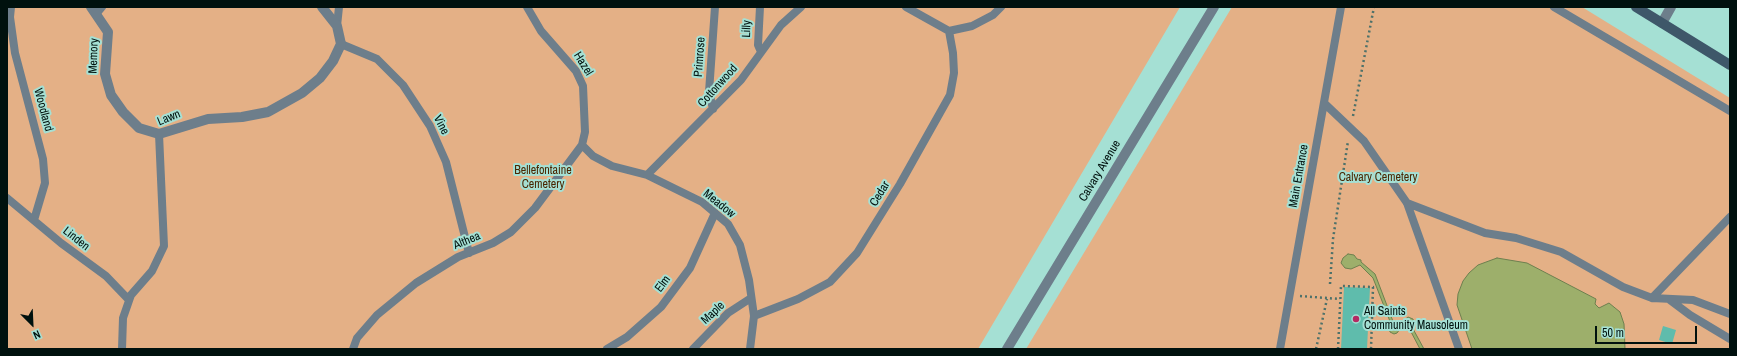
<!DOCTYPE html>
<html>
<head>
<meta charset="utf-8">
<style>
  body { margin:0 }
  #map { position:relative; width:1737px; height:356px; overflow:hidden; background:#a5e0d4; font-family:"Archivo Narrow",sans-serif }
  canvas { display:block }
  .frame { position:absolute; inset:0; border:8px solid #00110e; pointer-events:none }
  .north { position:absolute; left:12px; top:304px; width:40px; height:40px; -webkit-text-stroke:3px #a5e0d4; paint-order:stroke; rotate:156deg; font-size:11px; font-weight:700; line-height:16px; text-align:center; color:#00110e }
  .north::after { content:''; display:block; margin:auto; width:14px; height:18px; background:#00110e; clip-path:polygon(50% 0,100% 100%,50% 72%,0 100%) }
  .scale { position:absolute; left:1595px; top:326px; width:102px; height:18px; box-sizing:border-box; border:2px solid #00110e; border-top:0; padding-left:5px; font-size:12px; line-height:14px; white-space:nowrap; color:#00110e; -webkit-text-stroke:3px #a5e0d4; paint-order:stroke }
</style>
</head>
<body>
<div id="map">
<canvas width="1737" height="356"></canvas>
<div class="frame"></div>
<div class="north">N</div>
<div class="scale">50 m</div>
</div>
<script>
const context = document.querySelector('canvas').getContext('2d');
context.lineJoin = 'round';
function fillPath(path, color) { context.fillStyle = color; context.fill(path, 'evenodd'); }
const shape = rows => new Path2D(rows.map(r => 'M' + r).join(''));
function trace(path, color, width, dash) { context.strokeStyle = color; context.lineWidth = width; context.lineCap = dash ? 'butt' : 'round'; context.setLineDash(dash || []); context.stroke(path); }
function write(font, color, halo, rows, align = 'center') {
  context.font = font + ' "Archivo Narrow",sans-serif'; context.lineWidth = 4; context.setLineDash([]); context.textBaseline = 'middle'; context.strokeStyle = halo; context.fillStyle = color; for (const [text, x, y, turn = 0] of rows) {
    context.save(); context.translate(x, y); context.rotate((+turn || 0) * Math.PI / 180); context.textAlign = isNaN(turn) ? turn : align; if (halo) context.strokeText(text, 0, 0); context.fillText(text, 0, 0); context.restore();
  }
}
const green = shape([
  [7,7,1180,7,978,349,7,349],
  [1232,7,1582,7,1730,98,1730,349,1026,349]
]);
const water = shape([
  [1348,254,1354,255,1357,259,1361,260,1361,262,1375,274,1394,324,1398,325,1408,317,1413,319,1414,323,1412,327,1424,349,1420,349,1409,328,1406,326,1400,329,1397,333,1394,334,1390,332,1389,328,1391,324,1373,278,1360,265,1351,269,1345,268,1341,263,1343,258,1348,254],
  [1497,258,1527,263,1596,299,1595,304,1599,308,1609,303,1620,312,1624,324,1625,349,1472,349,1457,305,1458,294,1463,281,1469,273,1478,265,1497,258]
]);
const building = shape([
  [1344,287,1370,288,1367,349,1341,349],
  [1663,326,1676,330,1672,344,1659,340]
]);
const path = shape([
  [1353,116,1374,7],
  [1330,284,1333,239,1348,141],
  [1300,296,1340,299],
  [1316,349,1327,299],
  [1338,349,1341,286,1373,287,1371,349]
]);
const service = shape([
  [11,7,10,17,15,53,43,159,45,183,34,220],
  [760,7,758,45,761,52],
  [906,7,949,31,972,26,993,15,1001,7],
  [1554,7,1730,111],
  [97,13,102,7],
  [337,26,339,7],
  [341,44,377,59,403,85,430,126,446,162,469,253],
  [1324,103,1364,141,1407,203,1459,349],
  [713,109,709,92,715,7],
  [582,145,593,156,612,166,647,175,702,202,728,224,740,245,749,280,754,316,750,349],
  [647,175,741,80,781,25,801,7],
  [7,198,61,243,106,276,129,300],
  [1407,203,1485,233,1516,238,1561,252,1623,287,1652,298,1693,300,1730,314],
  [1652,298,1730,217],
  [1670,300,1690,315,1730,339],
  [754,316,798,299,830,282,857,253,900,184,950,95,954,73,953,53,949,31],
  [122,349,123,318,131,295,152,271,164,246,159,134],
  [353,349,357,338,377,315,416,283,458,257,493,243,511,232,535,208,582,145,585,132,583,86,576,71,541,31,527,7],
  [607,349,627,337,661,307,690,268,715,213],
  [693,349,728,313,751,298],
  [1280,349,1341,7]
]);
const minor = shape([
  [91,7,108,32,105,74,111,95,123,112,139,128,159,134,208,119,242,117,268,112,302,93,320,78,333,61,341,44,337,26,322,7],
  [1662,23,1671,7],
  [1007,349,1214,7]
]);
const secondary = shape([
  [1636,7,1730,65]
]);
const markers = [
  [1356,319,4,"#b42963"]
];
const streetNames = [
  ["Lilly",747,29,-88],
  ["Memory",94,56,-88],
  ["Primrose",700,57,-86],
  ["Hazel",583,64,58],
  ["Cottonwood",718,86,-48],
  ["Woodland",43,110,75],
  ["Lawn",169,118,-22],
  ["Vine",441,125,63],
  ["Calvary Avenue",1100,171,-59],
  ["Main Entrance",1299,176,-80],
  ["Cedar",880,194,-58],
  ["Meadow",719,204,39],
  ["Linden",76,239,38],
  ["Althea",467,241,-22],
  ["Elm",663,284,-53],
  ["Maple",713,313,-43]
];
const parkNames = [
  ["Bellefontaine",543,171],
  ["Cemetery",543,185],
  ["Calvary Cemetery",1378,178]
];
const poiNames = [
  ["All Saints",1364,312],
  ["Community Mausoleum",1364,326]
];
fillPath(green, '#e4b086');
fillPath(water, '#9daf6b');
trace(water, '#6e804f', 1);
fillPath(building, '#5fbcac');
trace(path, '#4d716a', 2.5, [2, 3]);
trace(service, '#6d7e8b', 8);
trace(minor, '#6d7e8b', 10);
trace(secondary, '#3e5769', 10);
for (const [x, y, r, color] of markers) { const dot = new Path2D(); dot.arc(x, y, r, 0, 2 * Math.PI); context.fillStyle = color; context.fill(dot); trace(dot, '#a5e0d4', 1.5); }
write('12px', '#00110e', '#a5e0d4', streetNames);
write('12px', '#4a2500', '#a5e0d4', parkNames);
write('12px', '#00110e', '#a5e0d4', poiNames, 'left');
</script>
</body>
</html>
